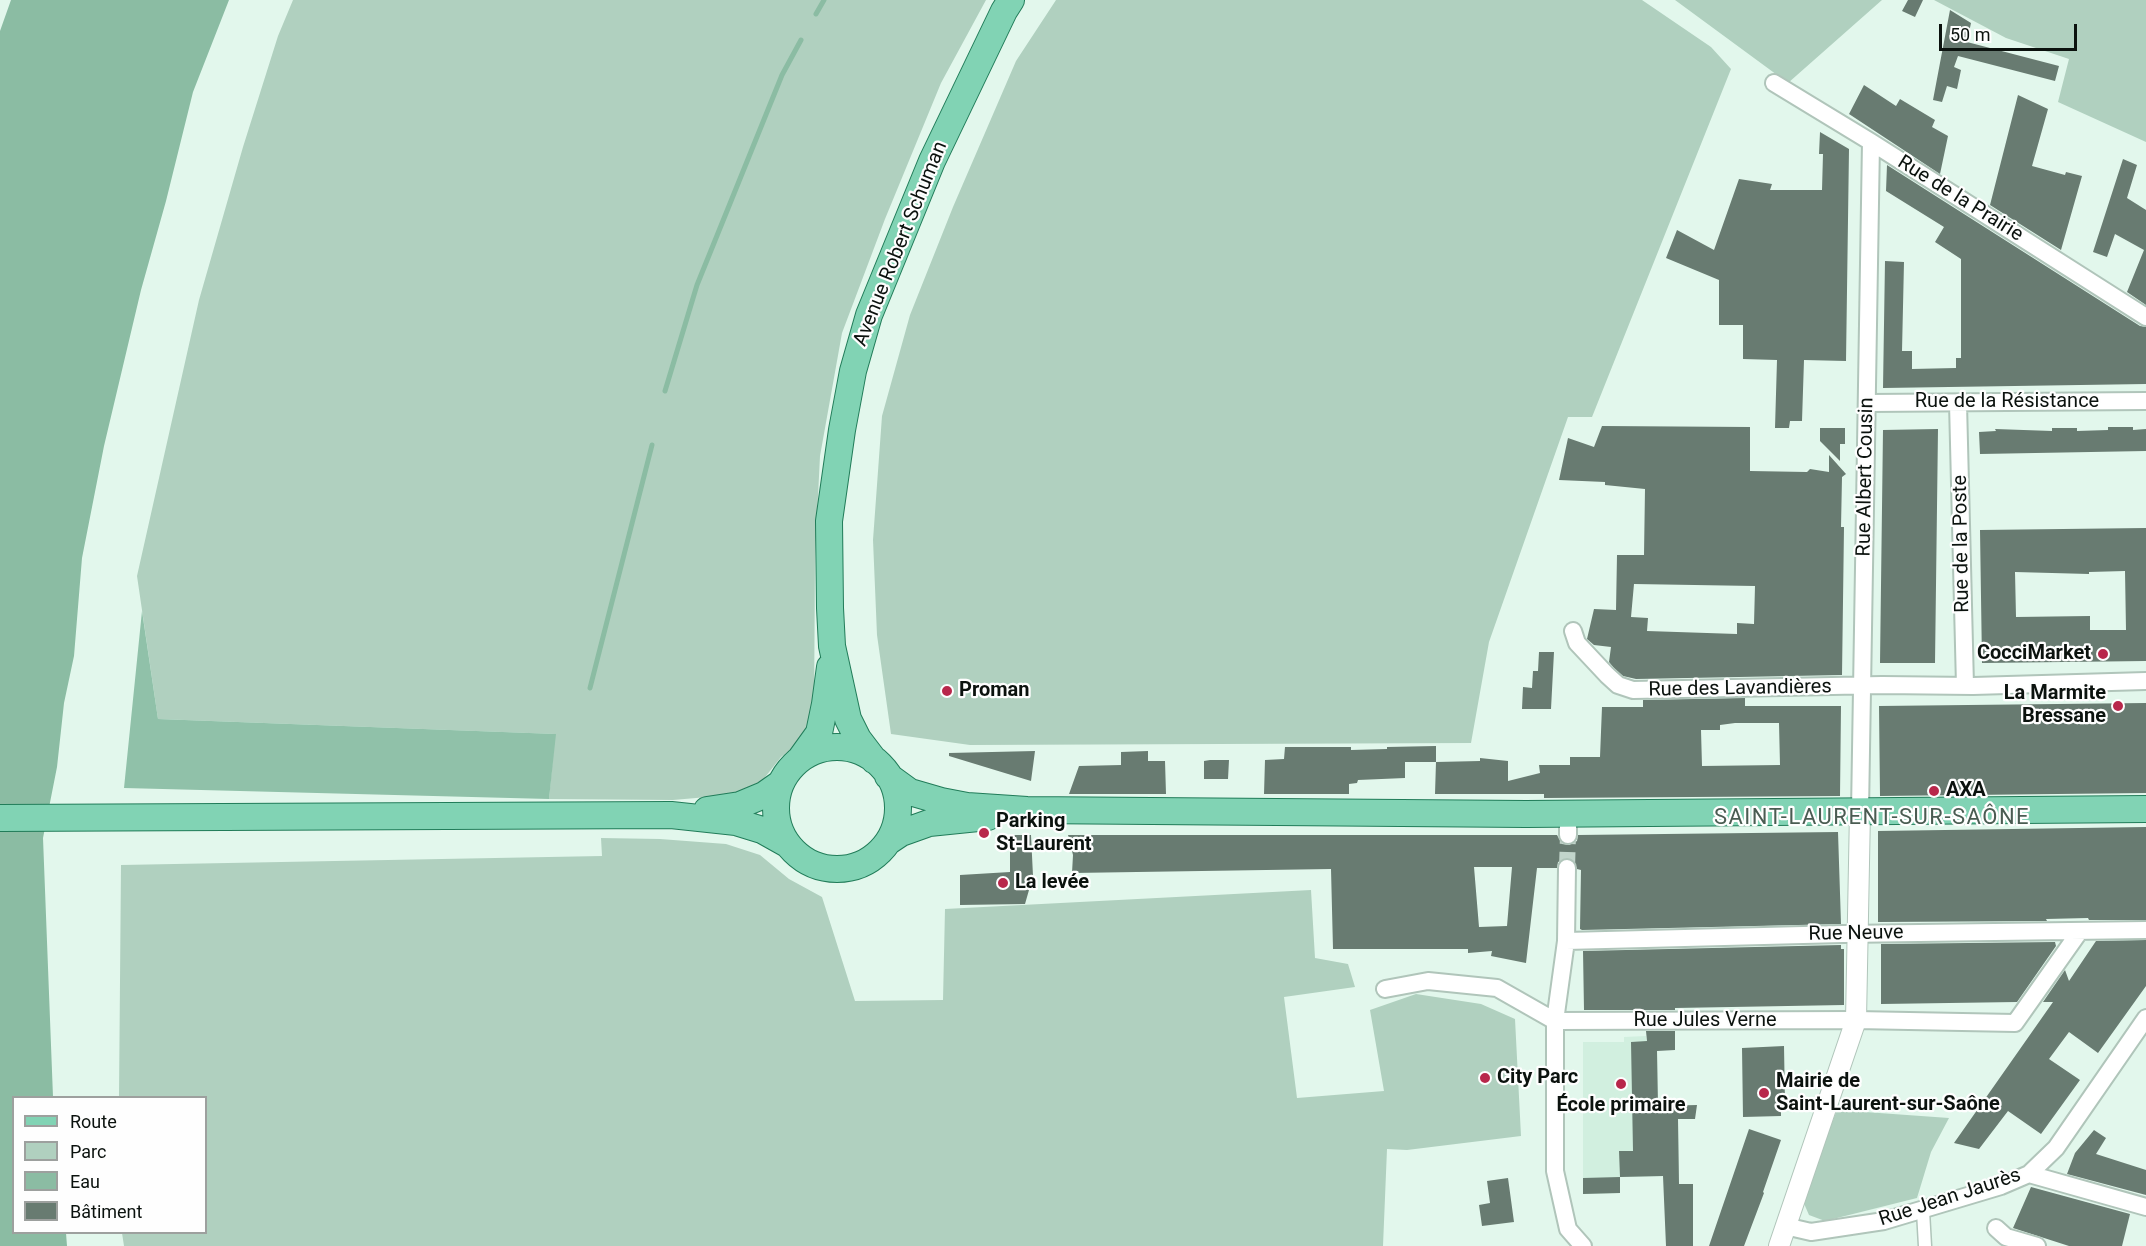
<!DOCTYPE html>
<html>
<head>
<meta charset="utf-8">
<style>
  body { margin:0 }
  #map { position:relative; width:2146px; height:1246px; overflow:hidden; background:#e2f7ec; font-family:Roboto,sans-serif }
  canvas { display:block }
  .legend { position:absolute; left:12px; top:1096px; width:195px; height:138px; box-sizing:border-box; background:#fefefe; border:2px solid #9da09e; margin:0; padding:8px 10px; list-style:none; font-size:18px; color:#0b120e }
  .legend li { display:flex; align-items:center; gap:12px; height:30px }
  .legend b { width:30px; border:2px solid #9da09e }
  .scale { position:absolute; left:1939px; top:24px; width:138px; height:27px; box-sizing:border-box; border:3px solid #0b120e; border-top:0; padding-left:8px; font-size:18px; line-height:21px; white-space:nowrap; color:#0b120e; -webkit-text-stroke:4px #fefefe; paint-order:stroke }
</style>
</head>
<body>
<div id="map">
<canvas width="2146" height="1246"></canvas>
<ul class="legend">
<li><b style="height:8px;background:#81d3b4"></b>Route</li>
<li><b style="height:16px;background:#b0d0bf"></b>Parc</li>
<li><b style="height:16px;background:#8bbca3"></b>Eau</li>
<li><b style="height:16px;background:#687b71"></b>Bâtiment</li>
</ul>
<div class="scale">50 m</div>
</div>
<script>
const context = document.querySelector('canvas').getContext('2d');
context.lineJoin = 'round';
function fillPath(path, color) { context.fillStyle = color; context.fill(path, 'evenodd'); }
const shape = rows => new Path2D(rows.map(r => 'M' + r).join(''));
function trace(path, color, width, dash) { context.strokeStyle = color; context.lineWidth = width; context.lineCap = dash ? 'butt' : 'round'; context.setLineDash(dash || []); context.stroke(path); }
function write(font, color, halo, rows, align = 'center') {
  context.font = font + ' Roboto,sans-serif'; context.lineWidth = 4.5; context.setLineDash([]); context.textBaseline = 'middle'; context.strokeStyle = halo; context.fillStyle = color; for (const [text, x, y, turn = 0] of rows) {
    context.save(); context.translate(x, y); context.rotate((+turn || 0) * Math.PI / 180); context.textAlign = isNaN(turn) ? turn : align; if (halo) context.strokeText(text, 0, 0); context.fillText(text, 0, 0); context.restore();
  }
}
const built = shape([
  [1646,1036,1647,1041,1657,1041,1658,1118,1678,1123,1679,1176,1620,1177,1620,1193,1583,1194,1583,1042,1624,1042,1624,1037]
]);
const green = shape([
  [293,0,986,0,941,83,885,219,842,333,820,456,815,556,814,716,800,742,781,757,762,781,742,794,673,800,549,799,555,734,158,719,137,576,199,300,243,147,278,36],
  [1056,0,1642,0,1711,47,1731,69,1592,417,1568,417,1489,642,1471,743,970,745,891,734,877,635,873,540,882,416,910,315,953,207,1016,61],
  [1675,0,1882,0,1788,83],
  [1934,0,2146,0,2146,142,2058,102,2069,59,2006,38],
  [601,838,660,839,726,844,760,855,789,879,822,897,855,1001,943,1000,945,909,1311,890,1315,958,1348,964,1355,987,1284,997,1297,1098,1384,1091,1370,1010,1416,994,1481,1004,1515,1019,1521,1136,1407,1150,1387,1149,1383,1246,124,1246,122,1233,206,1232,206,1098,119,1097,121,865,602,856],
  [1837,1110,1949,1118,1931,1152,1917,1198,1825,1221,1809,1215,1802,1199]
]);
const forest = shape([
  [142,611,158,719,556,734,549,799,124,788]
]);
const water = shape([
  [11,0,229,0,193,92,166,201,141,290,104,446,82,558,74,656,64,703,57,767,43,838,53,1097,14,1098,14,1232,66,1233,67,1246,0,1246,0,31]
]);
const stream = shape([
  [816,14,824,0],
  [665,391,697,285,782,75,801,40],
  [590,688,652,445]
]);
const building = shape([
  [1908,0,1923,0,1915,17,1902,11],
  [1950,10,1971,23,1967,42,2059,66,2055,81,1958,56,1954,67,1961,70,1957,89,1947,86,1942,102,1933,100],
  [1864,85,1896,106,1900,99,1935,120,1932,127,1948,136,1940,174,1849,114],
  [2018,95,2048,109,2032,166,2065,175,2066,172,2082,176,2061,250,1990,205],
  [1820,132,1849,149,1846,361,1804,360,1802,421,1790,421,1789,428,1775,428,1777,360,1743,359,1743,325,1719,325,1719,280,1666,258,1677,230,1714,250,1739,179,1772,184,1770,190,1822,190,1823,154,1819,154],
  [2123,159,2137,165,2127,198,2146,210,2146,305,2127,292,2144,250,2115,234,2107,257,2093,252],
  [1887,165,2140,326,2146,327,2146,384,1883,388,1885,261,1904,262,1902,351,1912,351,1912,369,1956,368,1956,358,1961,358,1961,259,1935,242,1944,227,1886,191],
  [1602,426,1750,427,1750,471,1807,472,1810,469,1829,472,1829,455,1846,474,1842,477,1841,527,1844,527,1842,675,1636,679,1623,676,1614,668,1609,662,1611,647,1594,645,1587,639,1594,609,1616,610,1617,555,1644,555,1645,489,1605,485,1605,482,1559,480,1568,438,1594,447],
  [1634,584,1755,586,1754,624,1737,623,1737,634,1647,631,1648,618,1631,617],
  [2108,427,2133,427,2133,430,2146,429,2146,451,1980,454,1979,432,1996,431,1995,429,2052,431,2052,428,2077,428,2077,431,2108,430],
  [1820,428,1845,428,1845,444,1840,444,1840,461,1820,441],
  [1938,429,1935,663,1880,663,1883,430],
  [2146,528,2146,661,1982,663,1980,530],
  [2125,571,2126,630,2090,630,2090,616,2016,617,2015,572,2089,574,2089,572],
  [1539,652,1554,652,1551,709,1522,709,1523,687,1532,688,1533,671,1538,671],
  [1745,698,1745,706,1841,706,1840,796,1544,798,1544,794,1435,794,1436,762,1480,761,1480,758,1508,761,1508,781,1540,773,1539,765,1570,765,1570,757,1600,757,1602,707,1643,707,1643,700],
  [1735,723,1779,723,1780,765,1702,766,1701,730,1720,730,1720,725],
  [2146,703,2146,793,1880,796,1879,706],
  [1436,746,1436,762,1405,762,1405,778,1358,780,1357,783,1349,784,1349,794,1264,794,1265,760,1284,759,1285,747,1351,747,1351,750,1387,749,1387,747],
  [1035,751,1031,781,949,756,949,753],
  [1148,751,1148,761,1165,761,1166,794,1069,794,1079,766,1121,765,1121,752],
  [1210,760,1229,760,1228,779,1204,779,1204,761],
  [2146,827,2146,920,2089,920,2088,918,2046,919,2047,921,1878,922,1878,831],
  [1838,832,1841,924,1582,930,1580,929,1581,870,1577,869,1573,859,1567,858,1558,862,1557,868,1537,868,1526,963,1491,956,1492,951,1468,953,1468,949,1333,949,1331,869,1072,873,1073,855,1068,835,1557,835,1562,844,1569,845,1577,841,1578,835],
  [1474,867,1512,867,1507,926,1479,927],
  [1010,835,1031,835,1033,876,1025,904,960,905,960,875,1010,872],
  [2146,940,2146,986,2098,1053,2069,1032,2049,1059,2080,1080,2041,1134,2008,1111,1979,1149,1954,1143,2053,1002,2043,1002,2065,970,2069,981,2096,941],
  [2055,942,2056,946,2017,1002,1881,1004,1881,944],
  [1841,945,1841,949,1844,949,1844,1005,1675,1008,1675,1010,1584,1010,1583,951],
  [1646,1031,1675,1031,1675,1050,1657,1051,1658,1106,1697,1105,1695,1119,1678,1119,1679,1184,1693,1184,1693,1246,1666,1246,1663,1176,1620,1177,1619,1151,1633,1151,1631,1042,1647,1041],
  [1784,1046,1785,1104,1781,1104,1781,1116,1743,1117,1742,1048],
  [1749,1129,1781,1140,1763,1192,1764,1193,1744,1246,1709,1246],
  [2094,1130,2106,1138,2096,1154,2146,1170,2146,1195,2067,1174,2075,1153],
  [1620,1177,1620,1193,1583,1194,1583,1178],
  [1508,1178,1514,1222,1482,1226,1479,1205,1490,1203,1487,1181],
  [2031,1187,2130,1214,2122,1246,2069,1246,2013,1228]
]);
const minorTunnel = shape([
  [1567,868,1568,835]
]);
const pedestrian = shape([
  [1923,1211,1925,1246]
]);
const minor = shape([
  [1774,83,1871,142,2146,317],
  [1868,403,2146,401],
  [1958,403,1965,686],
  [1573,631,1577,643,1607,675,1618,685,1633,690,1882,685,1973,686,2146,681],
  [1860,811,1871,142],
  [1568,835,1568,814],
  [1567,868,1566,941,1555,1021,1555,1171,1568,1229,1583,1246],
  [1566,941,1843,934,2146,930],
  [1385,989,1428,981,1497,988,1555,1021,1856,1020,2015,1023,2080,931],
  [2029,1174,2146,1207],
  [1785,1226,1811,1232,1884,1221,2001,1186,2029,1174,2056,1148,2146,1018],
  [1996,1228,2006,1237,2037,1246]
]);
const tertiary = shape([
  [1779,1246,1856,1020,1860,811]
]);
const primary = shape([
  '776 808a61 61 0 1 1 122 0a61 61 0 1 1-122 0Z',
  [801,758,819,733,825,704,830,667],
  [874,760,858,739,848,719,832,646,830,608,829,521,842,430,853,371,869,315,932,161,1004,11,1011,0],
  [888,776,910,792,941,801,967,806,1027,810,1526,814,2146,809],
  [707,810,740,805,764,795,781,783],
  [0,818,671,815,736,822,762,830,787,844],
  [889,841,901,833,929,823,988,817]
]);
const markers = [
  [2103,654,6,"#b8274b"],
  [947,691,6,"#b8274b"],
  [2118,706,6,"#b8274b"],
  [1934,791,6,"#b8274b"],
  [984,833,6,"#b8274b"],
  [1003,883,6,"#b8274b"],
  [1485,1078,6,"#b8274b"],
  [1621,1084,6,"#b8274b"],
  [1764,1093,6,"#b8274b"]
];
const streetNames = [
  ["Rue de la Prairie",1960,199,32],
  ["Avenue Robert Schuman",901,244,-68],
  ["Rue de la Résistance",2007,402],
  ["Rue Albert Cousin",1866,477,-89],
  ["Rue de la Poste",1962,544,-91],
  ["Rue des Lavandières",1740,689,-1],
  ["Rue Neuve",1856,934,-1],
  ["Rue Jules Verne",1705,1021],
  ["Rue Jean Jaurès",1950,1198,-18]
];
const poiNames = [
  ["CocciMarket",2091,654,"right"],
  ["Proman",959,691],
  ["La Marmite",2106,694,"right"],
  ["Bressane",2106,717,"right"],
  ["AXA",1946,791],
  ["Parking",996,822],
  ["St-Laurent",996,845],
  ["La levée",1015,883],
  ["City Parc",1497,1078],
  ["Mairie de",1776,1082],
  ["Saint-Laurent-sur-Saône",1776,1105],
  ["École primaire",1621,1106,"center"]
];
const quarterNames = [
  ["SAINT-LAURENT-SUR-SAÔNE",1872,818]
];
fillPath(built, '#d1efdf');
fillPath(green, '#b0d0bf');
fillPath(forest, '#90c1a9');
fillPath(water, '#8bbca3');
trace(stream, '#8bbca3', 5);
fillPath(building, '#687b71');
trace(minorTunnel, '#c2d5cb', 16, [16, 8]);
trace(pedestrian, '#b0c5ba', 15);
trace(minor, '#b0c5ba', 20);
trace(tertiary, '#b0c5ba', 22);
trace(primary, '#217c59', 28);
trace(pedestrian, '#fff', 12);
trace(minor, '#fff', 16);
trace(tertiary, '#fff', 20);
trace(primary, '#81d3b4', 26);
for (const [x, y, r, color] of markers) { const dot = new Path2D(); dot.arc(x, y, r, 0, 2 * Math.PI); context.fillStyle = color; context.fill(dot); trace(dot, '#fefefe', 2); }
write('20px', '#0b120e', '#fefefe', streetNames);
write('bold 20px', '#0b120e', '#fefefe', poiNames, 'left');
context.letterSpacing = '1.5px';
write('22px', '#4a5c52', '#fefefe', quarterNames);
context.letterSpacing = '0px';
</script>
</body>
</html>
